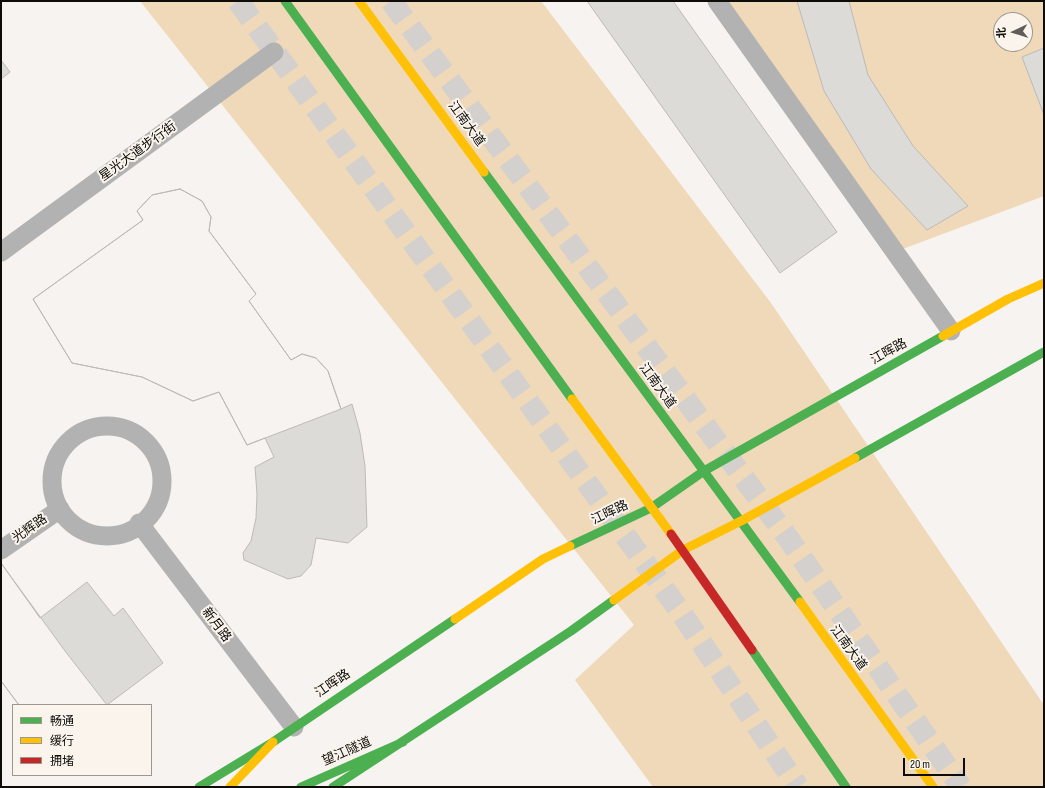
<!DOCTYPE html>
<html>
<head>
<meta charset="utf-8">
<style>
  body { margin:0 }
  #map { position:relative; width:1045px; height:788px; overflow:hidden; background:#f6f3f0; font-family:"Sofia Sans Condensed","Noto Sans SC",sans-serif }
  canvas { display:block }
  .frame { position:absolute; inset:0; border:2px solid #0d0c09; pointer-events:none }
  .legend { position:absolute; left:12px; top:704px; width:140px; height:72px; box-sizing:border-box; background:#faf4ec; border:1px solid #9b9791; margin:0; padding:5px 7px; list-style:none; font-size:12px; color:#0d0c09 }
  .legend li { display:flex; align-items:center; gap:8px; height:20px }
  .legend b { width:20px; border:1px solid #9b9791 }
  .north { position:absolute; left:993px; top:12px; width:40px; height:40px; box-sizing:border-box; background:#faf4ec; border:1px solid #9b9791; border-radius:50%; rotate:266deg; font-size:11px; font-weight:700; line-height:16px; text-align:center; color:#0d0c09 }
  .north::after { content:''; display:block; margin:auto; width:14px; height:18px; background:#5f5d5a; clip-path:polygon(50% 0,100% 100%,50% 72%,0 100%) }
  .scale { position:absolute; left:903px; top:758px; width:62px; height:18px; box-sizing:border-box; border:2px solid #0d0c09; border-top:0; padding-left:5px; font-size:12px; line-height:14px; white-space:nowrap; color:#0d0c09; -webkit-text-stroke:3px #faf4ec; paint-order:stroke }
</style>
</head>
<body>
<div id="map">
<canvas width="1045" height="788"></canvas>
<div class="frame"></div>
<ul class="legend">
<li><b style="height:5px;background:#4caf50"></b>畅通</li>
<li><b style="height:5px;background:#ffc107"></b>缓行</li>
<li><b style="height:5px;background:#c62828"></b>拥堵</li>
</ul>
<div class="north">北</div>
<div class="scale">20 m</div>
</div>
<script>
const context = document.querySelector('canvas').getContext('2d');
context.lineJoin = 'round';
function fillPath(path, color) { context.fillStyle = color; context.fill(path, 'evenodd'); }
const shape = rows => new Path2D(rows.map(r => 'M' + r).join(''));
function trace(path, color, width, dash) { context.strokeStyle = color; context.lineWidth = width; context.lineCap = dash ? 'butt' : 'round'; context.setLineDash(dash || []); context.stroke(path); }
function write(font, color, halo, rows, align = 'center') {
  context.font = font + ' "Sofia Sans Condensed","Noto Sans SC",sans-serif'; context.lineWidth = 4; context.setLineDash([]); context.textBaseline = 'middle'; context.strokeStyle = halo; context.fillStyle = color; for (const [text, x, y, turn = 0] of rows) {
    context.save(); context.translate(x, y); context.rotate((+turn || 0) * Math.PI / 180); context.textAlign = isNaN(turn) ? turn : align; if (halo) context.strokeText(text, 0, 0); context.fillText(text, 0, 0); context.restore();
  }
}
const green = shape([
  [140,1,541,1,771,303,1044,705,1044,787,653,787,575,680,634,625],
  [725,1,1044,1,1044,196,900,250],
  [1001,20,1025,20,1025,44,1001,44]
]);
const building = shape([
  [587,1,673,1,837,232,780,273,587,1],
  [797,1,849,1,868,75,913,146,968,206,927,230,871,169,824,91,797,1],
  [1044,48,1044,115,1022,57,1044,48],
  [1,60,10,72,1,79,1,60],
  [180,189,202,201,211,217,209,231,256,294,249,301,291,360,302,354,316,358,328,371,341,409,352,404,360,433,365,466,367,527,348,543,316,538,311,565,301,576,288,579,244,560,243,553,251,541,256,518,257,494,255,467,274,457,265,438,247,445,219,392,193,401,142,377,72,363,33,299,143,220,137,211,152,195,180,189],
  [180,189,202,201,211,217,209,231,256,294,249,301,291,360,302,354,316,358,328,371,341,409,247,445,219,392,193,401,142,377,72,363,33,299,143,220,137,211,152,195,180,189],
  [1,563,65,651,107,705,19,705,1,681,1,563],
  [1,563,40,618,87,582,114,616,123,608,163,663,107,705,19,705,1,681,1,563]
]);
const highwayTunnel = shape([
  [238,1,682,614,798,787],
  [391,1,788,538,961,787]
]);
const street = shape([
  [717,1,951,331],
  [1,252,274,52],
  '52 481a55 55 0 1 1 110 0a55 55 0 1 1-110 0Z',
  [139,523,294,727],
  [1,550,60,509]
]);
const fast = shape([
  [285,1,572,399],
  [484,172,800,602],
  [855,458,1044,352],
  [570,546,651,508,704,471,943,336],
  [752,650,846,787],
  [199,787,273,742,455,619],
  [301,787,403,742],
  [333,787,571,631,614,600]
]);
const slow = shape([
  [359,1,484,172],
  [943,336,1008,299,1044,283],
  [572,399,671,534],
  [614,600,683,550,741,521,855,458],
  [800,602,933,787],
  [455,619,543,559,570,546],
  [230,787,273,742]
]);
const jam = shape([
  [671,534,752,650]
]);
const streetNames = [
  ["江南大道",466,124,54],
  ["星光大道步行街",138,152,-36],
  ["江晖路",889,352,-29],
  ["江南大道",657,386,54],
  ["江晖路",610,513,-25],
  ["光辉路",30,529,-35],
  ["新月路",216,625,53],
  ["江南大道",848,648,54],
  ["江晖路",333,684,-34],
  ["望江隧道",347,752,-24]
];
fillPath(green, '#efd9b8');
fillPath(building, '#dddbd8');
trace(building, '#bcbab7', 1);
trace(highwayTunnel, '#d3d0cd', 22, [22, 11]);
trace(street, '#b3b2b2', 19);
trace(fast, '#4caf50', 9);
trace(slow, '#ffc107', 9);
trace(jam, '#c62828', 9);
write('13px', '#0d0c09', '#faf4ec', streetNames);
</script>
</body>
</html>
